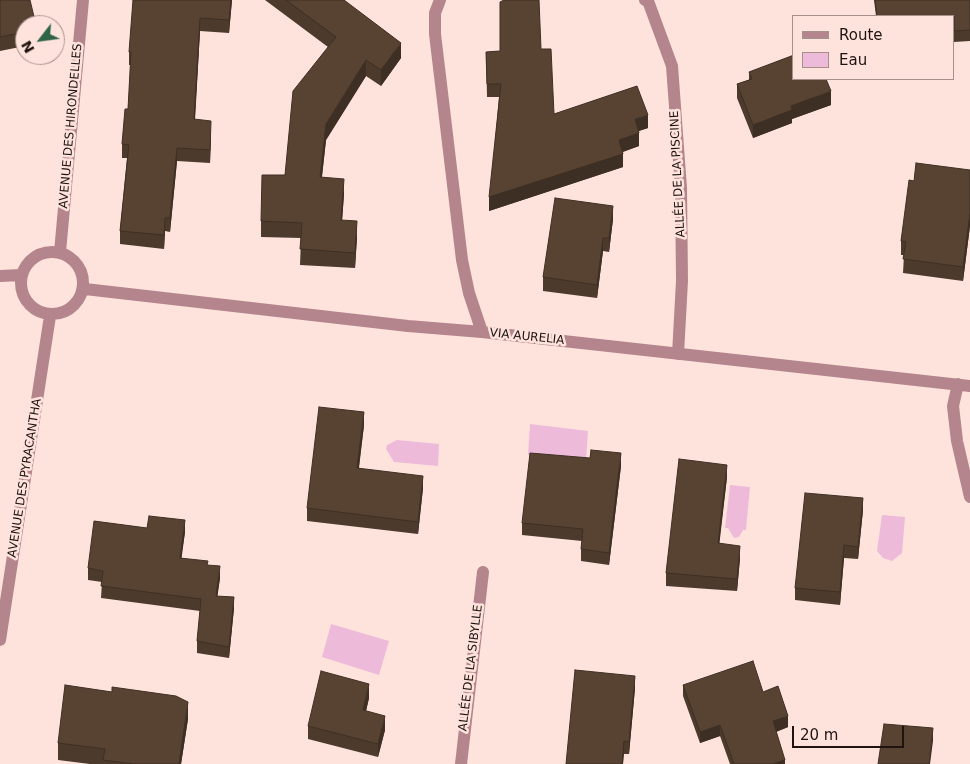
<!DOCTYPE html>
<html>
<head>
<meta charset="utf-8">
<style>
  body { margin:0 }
  #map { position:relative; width:970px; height:764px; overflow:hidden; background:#fee3dd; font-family:"DejaVu Sans",sans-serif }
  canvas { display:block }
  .legend { position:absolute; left:792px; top:15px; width:162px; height:65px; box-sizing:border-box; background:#fee3dd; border:1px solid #a5908b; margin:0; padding:6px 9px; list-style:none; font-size:15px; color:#1f1311 }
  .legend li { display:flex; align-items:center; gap:10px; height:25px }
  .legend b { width:25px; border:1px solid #a5908b }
  .north { position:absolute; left:15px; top:15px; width:50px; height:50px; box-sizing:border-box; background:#fee3dd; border:1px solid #a5908b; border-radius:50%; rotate:240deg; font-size:14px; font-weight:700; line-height:20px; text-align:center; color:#1f1311 }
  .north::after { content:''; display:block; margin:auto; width:18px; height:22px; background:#306448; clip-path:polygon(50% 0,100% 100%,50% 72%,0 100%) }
  .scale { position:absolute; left:792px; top:726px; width:112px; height:22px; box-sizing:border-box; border:2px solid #1f1311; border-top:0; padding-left:6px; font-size:15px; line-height:18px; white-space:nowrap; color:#1f1311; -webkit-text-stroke:4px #fee3dd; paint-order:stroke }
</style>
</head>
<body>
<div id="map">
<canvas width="970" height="764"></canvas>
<ul class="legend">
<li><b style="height:6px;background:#b4858d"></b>Route</li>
<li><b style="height:14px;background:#edbbd9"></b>Eau</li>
</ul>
<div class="north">N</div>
<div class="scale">20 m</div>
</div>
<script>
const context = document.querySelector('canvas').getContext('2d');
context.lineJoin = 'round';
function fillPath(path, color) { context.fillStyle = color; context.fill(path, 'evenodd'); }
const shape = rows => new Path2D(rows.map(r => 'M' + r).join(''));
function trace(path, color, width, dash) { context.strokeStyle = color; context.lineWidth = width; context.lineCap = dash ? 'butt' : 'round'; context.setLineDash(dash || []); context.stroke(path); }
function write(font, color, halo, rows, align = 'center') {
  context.font = font + ' "DejaVu Sans",sans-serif'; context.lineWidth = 5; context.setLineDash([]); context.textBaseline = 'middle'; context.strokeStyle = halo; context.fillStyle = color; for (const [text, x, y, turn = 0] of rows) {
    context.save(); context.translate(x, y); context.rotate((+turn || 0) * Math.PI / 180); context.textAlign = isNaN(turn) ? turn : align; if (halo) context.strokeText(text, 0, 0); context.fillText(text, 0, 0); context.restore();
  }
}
const water = shape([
  [530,424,588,431,586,461,528,455],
  [397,440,439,444,438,466,394,462,386,449,387,445],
  [730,485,750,487,746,530,743,530,739,537,734,538,728,528,725,528],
  [882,515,905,517,902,553,892,561,883,558,877,551],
  [331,624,389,641,379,675,322,657]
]);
const minor = shape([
  [440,0,435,13,435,34,462,260,469,293,482,332],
  [645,0,648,1,672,66,681,188,682,281,678,354],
  '21 283a31 31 0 1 1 62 0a31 31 0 1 1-62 0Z',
  [60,252,83,0],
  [0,276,21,275],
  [85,289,408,326,482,332,970,386],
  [958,384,953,406,957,441,970,497],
  [0,640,50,316],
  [461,764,483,572]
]);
const wall = shape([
  [0,0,25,25,25,46,0,51],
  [232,0,229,33,200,31,195,120,211,134,210,163,177,161,170,232,165,231,164,249,120,244,120,231,127,158,122,158,122,144,128,109,131,65,129,65,129,52],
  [265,0,344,0,401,58,381,86,366,76,326,140,322,177,344,194,342,220,357,237,355,268,300,265,301,238,261,237,261,221,285,175,328,47],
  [874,0,970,0,970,41,954,42,954,16,876,16],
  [541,49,554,114,648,128,639,131,639,146,623,152,623,167,489,211,499,97,487,97,486,52],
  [749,72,831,105,792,119,792,123,753,138,737,98,737,84,749,80],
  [970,170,970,226,963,281,903,273,904,255,901,255,901,241,914,181],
  [613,219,609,252,603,251,597,298,543,291,543,277],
  [364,425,359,468,423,488,418,534,307,521,307,508],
  [621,466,609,565,581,561,581,549,582,541,522,535,522,523],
  [727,477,719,543,740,558,737,591,666,586,666,573],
  [863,510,858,559,844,558,840,605,795,600,795,588],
  [147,528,185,532,181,558,208,565,220,578,217,596,234,608,229,658,197,653,197,641,200,611,101,598,102,582,88,580,88,568],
  [683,685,763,692,788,727,776,732,785,764,730,764,720,736,700,743,683,696],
  [635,688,629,754,624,754,623,764,566,764],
  [369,698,366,711,385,730,378,757,308,739,308,726],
  [188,719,181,764,90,764,58,760,58,743]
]);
const shadedWall = shape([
  [231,0,232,0,229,33,229,20],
  [200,18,200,31,194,133,194,119],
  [401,43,401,58,381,86,381,70],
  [366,60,366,76,326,140,320,193,320,177,326,124],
  [831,91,831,105,792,119,792,123,753,138,753,125,791,106],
  [648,115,648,128,635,132,635,119],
  [211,121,211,134,210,163,210,150],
  [639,133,639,146,619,153,619,140],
  [177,148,177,161,170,232,170,218],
  [623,154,623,167,489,211,489,197],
  [344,179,344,194,341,236,341,220],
  [613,206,613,219,609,252,609,238],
  [970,213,970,226,963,281,963,267],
  [165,218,165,231,164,249,164,235],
  [357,221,357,237,355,268,355,253],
  [603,238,603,251,597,298,597,285],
  [364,412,364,425,357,481,357,468],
  [621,453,621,466,609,565,609,553],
  [727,465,727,477,718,556,718,543],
  [423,476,423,488,418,534,418,522],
  [863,498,863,510,858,559,858,547],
  [185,520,185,532,180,570,180,558],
  [844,545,844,558,840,605,840,592],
  [740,546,740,558,737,591,737,579],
  [220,566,220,578,216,607,216,596],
  [234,597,234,608,229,658,229,647],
  [635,676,635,688,629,754,629,742],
  [369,684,369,698,363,724,363,710],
  [188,702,188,719,181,764,179,764],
  [385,716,385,730,378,757,378,744],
  [788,716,788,727,773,733,773,721],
  [720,725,720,736,700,743,700,732],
  [933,728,933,741,930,764,929,764],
  [624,741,623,764,622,764],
  [785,760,785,764,772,764]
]);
const building = shape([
  [0,0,30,0,36,25,25,25,25,32,0,37,0,0],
  [133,0,231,0,229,20,200,18,194,119,211,121,210,150,177,148,170,218,165,218,164,235,120,231,129,145,122,144,125,109,128,109,131,52,129,52,133,0],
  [286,0,344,0,401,43,381,70,366,60,326,124,320,177,344,179,341,220,357,221,355,253,300,249,302,223,261,221,262,175,285,175,293,91,336,37,286,0],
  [504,0,539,0,541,49,551,49,554,114,637,86,648,115,635,119,639,133,619,140,623,154,489,197,501,84,487,84,486,52,500,51,500,2,504,0],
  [875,0,970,0,970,30,954,31,954,16,877,16,875,0],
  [794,55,794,79,826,79,831,91,791,106,792,110,753,125,737,84,752,79,749,72,794,55],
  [916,163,970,170,970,213,963,267,903,259,906,242,901,241,909,180,914,181,916,163],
  [555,198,613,206,609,238,603,238,597,285,543,277,555,198],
  [319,407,364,412,357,468,423,476,418,522,307,508,319,407],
  [591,450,621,453,609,553,581,549,583,529,522,523,530,453,590,458,591,450],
  [679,459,727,465,718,543,740,546,737,579,666,573,679,459],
  [805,493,863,498,858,547,844,545,840,592,795,588,805,493],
  [149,516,185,520,180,558,208,561,207,565,220,566,216,596,234,597,229,647,197,641,201,599,101,586,103,571,88,568,94,521,147,528,149,516],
  [753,661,763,692,778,686,788,716,773,721,785,760,772,764,734,764,720,725,700,732,683,685,753,661],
  [575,670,635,676,629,742,624,741,622,764,566,764,575,670],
  [321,671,369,684,363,710,385,716,378,744,308,726,321,671],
  [65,685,112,692,112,687,176,696,188,702,179,764,134,764,103,760,105,749,58,743,65,685],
  [884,724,933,728,929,764,878,764,884,724]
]);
const streetNames = [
  ["AVENUE DES HIRONDELLES",71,126,-85],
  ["ALLÉE DE LA PISCINE",678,174,-93],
  ["VIA AURELIA",527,337,6],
  ["AVENUE DES PYRACANTHA",25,478,-81],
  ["ALLÉE DE LA SIBYLLE",471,668,-83]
];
fillPath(water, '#edbbd9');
trace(minor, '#b4858d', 12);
fillPath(wall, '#4c3a2c');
fillPath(shadedWall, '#3e2f24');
fillPath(building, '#584333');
trace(building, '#3e2f24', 1);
write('12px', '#1f1311', '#fee3dd', streetNames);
</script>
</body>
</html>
